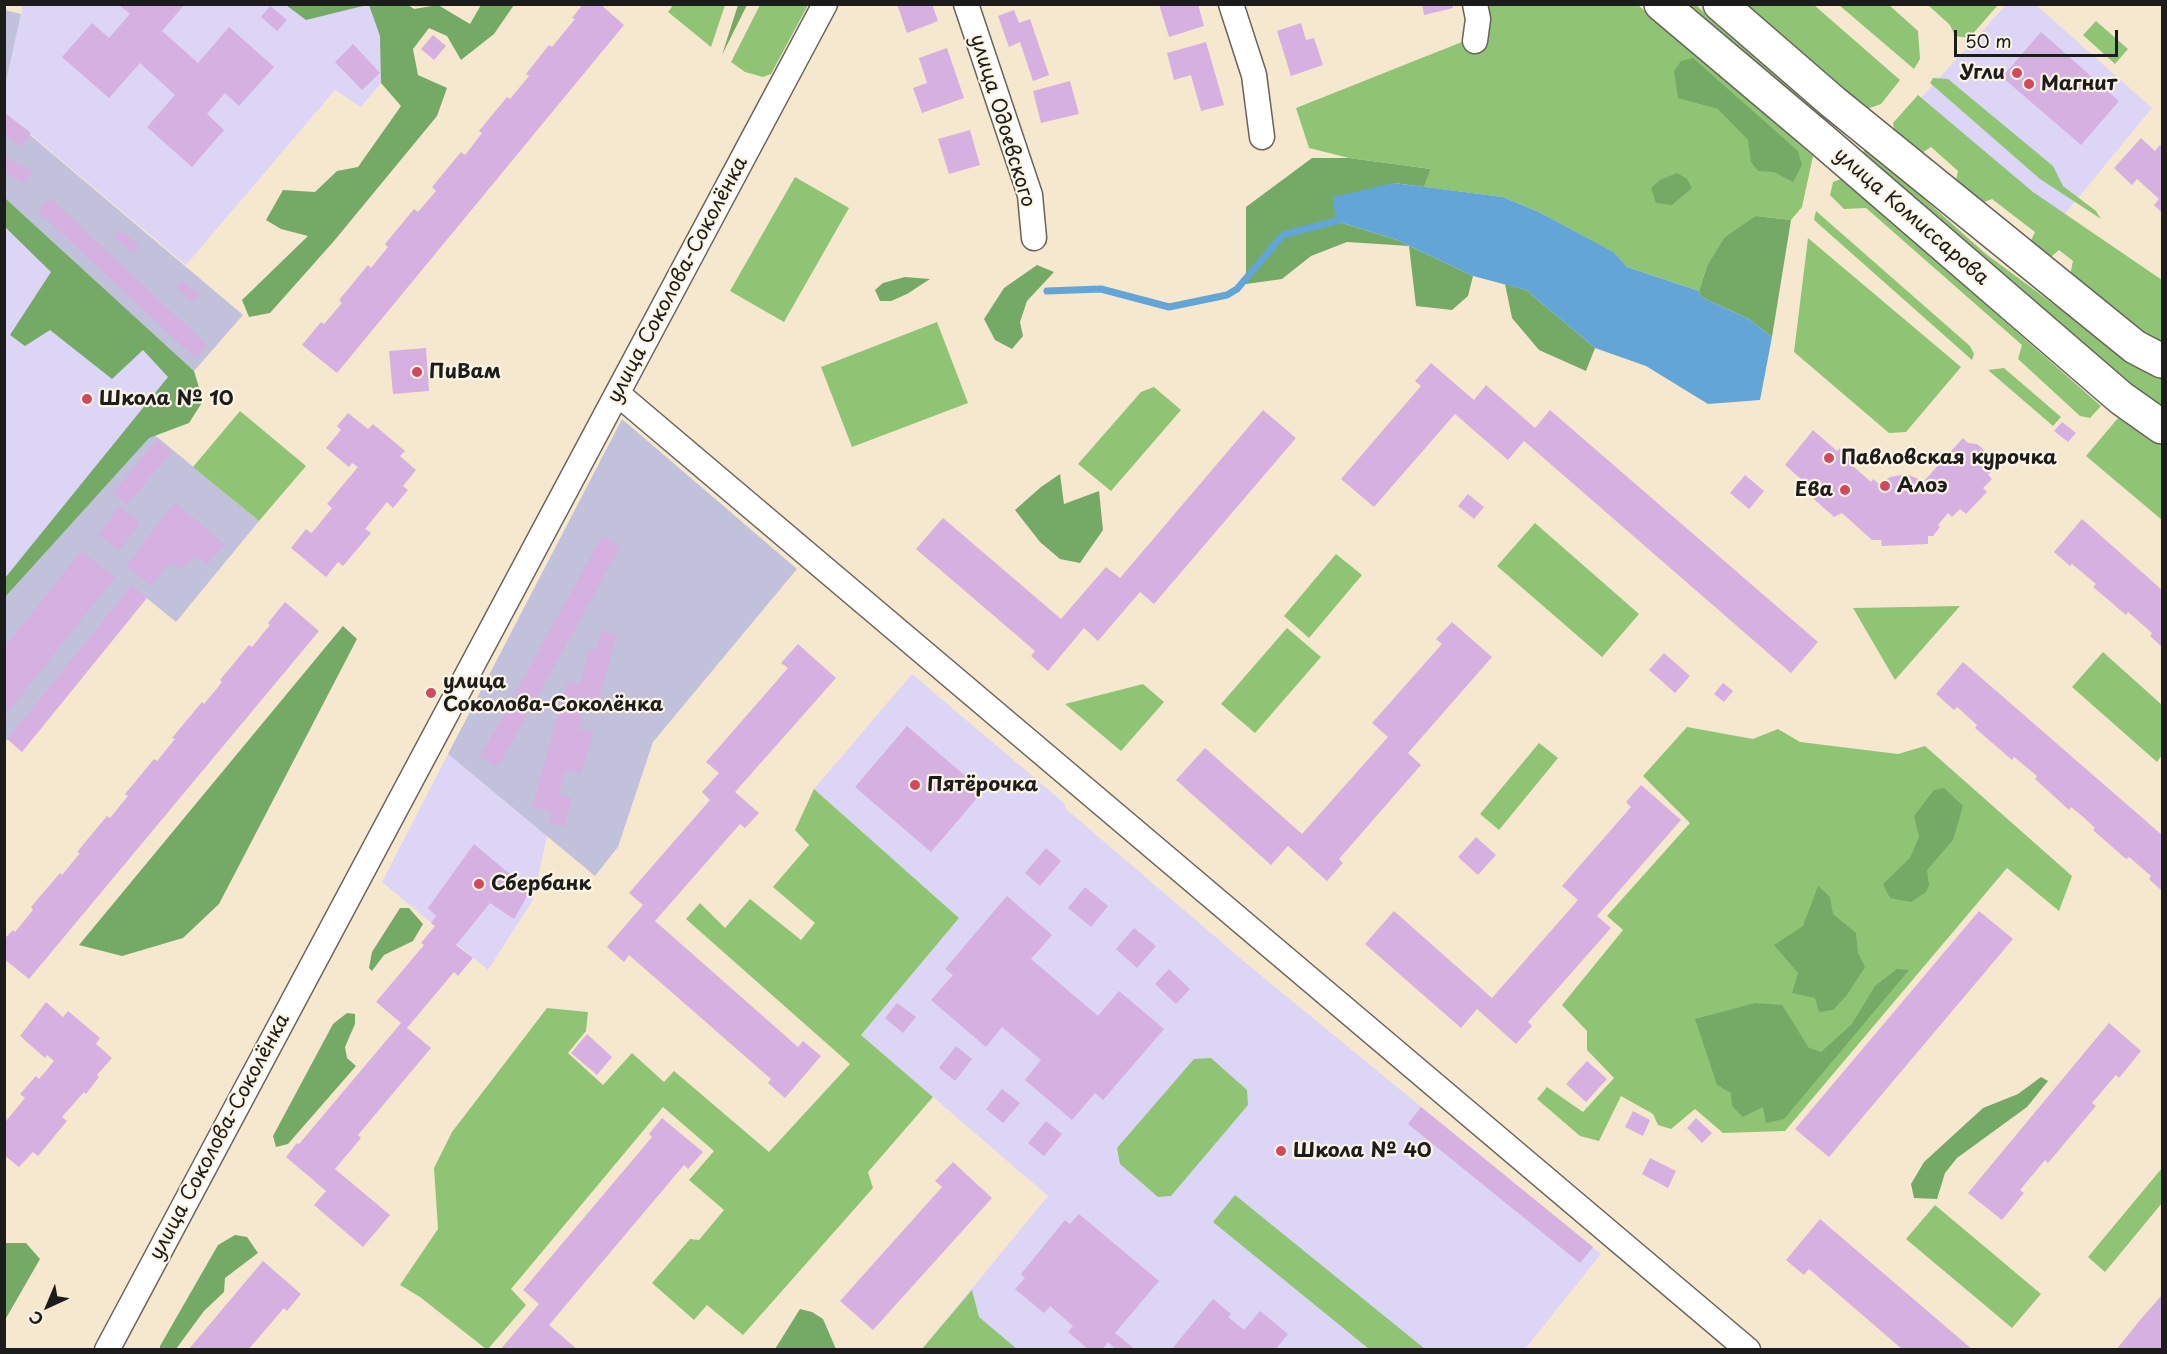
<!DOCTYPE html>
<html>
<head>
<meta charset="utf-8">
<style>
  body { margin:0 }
  #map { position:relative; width:2167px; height:1354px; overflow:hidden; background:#f6e8cf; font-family:"Playpen Sans",sans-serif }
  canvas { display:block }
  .frame { position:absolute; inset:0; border:6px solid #1c1c1c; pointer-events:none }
  .north { position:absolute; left:18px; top:1276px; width:60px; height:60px; -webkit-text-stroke:4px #fcf5e5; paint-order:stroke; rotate:224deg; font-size:16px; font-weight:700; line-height:24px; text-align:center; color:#1c1c1c }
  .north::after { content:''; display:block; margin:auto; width:21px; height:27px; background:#1c1c1c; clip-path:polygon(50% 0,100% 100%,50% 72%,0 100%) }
  .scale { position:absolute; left:1954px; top:30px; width:164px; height:27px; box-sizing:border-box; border:3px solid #1c1c1c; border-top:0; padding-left:8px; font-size:18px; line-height:21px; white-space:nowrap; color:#1c1c1c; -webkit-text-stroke:4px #fcf5e5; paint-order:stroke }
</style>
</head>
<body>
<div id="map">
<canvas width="2167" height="1354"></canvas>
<div class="frame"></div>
<div class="north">С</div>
<div class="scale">50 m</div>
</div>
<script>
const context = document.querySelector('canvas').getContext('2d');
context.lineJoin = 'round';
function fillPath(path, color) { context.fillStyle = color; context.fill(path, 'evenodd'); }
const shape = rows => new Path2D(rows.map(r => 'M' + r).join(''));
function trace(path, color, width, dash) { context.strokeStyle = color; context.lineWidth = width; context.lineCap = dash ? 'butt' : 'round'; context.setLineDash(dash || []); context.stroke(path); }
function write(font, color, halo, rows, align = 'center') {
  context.font = font + ' "Playpen Sans",sans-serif'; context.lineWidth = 4.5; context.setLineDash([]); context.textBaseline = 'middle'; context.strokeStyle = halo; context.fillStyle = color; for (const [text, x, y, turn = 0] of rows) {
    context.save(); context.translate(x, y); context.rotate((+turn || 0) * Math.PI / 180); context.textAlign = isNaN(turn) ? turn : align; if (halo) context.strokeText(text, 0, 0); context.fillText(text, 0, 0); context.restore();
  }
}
const built = shape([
  [2035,4,2152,108,2060,220,1919,100,2006,5],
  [23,5,387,5,405,55,361,107,335,90,186,265,5,113,5,86],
  [4,198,194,371,145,427,5,597],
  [912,674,1063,802,1066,809,1247,964,1601,1254,1525,1349,922,1349,1048,1196,861,1035,959,918,814,789],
  [448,754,547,836,533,900,488,970,382,882]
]);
const industrial = shape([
  [5,10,21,14,5,86,4,10],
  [4,113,243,315,194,371,5,198],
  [622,419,797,569,653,742,618,847,595,876,448,754],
  [145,427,259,521,176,622,132,586,5,742,5,597]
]);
const green = shape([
  [674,4,725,5,711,47,668,12],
  [760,5,808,5,771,74,763,77,745,72,731,62],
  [1482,5,1638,5,1813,156,1802,207,1791,220,1756,216,1707,266,1699,291,1627,267,1612,252,1541,213,1503,197,1424,187,1431,169,1349,158,1309,148,1296,108,1487,32],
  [1678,5,1696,5,1822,115,1820,123],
  [1744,5,1814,5,1900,80,1881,104,1867,109,1858,107],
  [1839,5,1889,5,1918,31,1920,59,1914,69],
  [1928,5,1998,5,1969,38,1955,36,1950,25],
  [2096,21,2128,49,2115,64,2083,35],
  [1933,78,1948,79,2053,166,2063,186,2096,211,2101,219,2040,179,1930,83],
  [1918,95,2033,192,2162,280,2162,351,2069,280,2073,261,2059,250,2045,262,2027,249,2035,232,1992,199,1974,206,1954,190,1958,171,1931,147,1914,158,1897,144,1893,123],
  [1869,150,1986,254,2106,343,2162,378,2162,410,2125,385,1861,152],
  [795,177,849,208,784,322,730,291],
  [1841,179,1853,188,2101,406,2090,418,2080,416,2018,359,2022,345,1866,208,1844,209,1830,195,1833,182],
  [1816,211,1970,346,1974,354,1972,360,1814,220],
  [1808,238,1961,367,1906,432,1889,433,1794,352],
  [937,322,968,403,852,447,821,367],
  [2004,368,2061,417,2053,426,1988,370],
  [1154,387,1181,410,1111,491,1078,464,1141,392],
  [240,411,306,466,259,521,193,467],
  [2118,418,2162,446,2162,520,2086,456],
  [1535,523,1639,614,1602,657,1497,566],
  [1336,554,1362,575,1309,638,1284,616],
  [1960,606,1895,680,1853,608],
  [1287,628,1321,657,1255,733,1221,704],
  [2103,652,2162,705,2162,755,2157,762,2072,687],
  [1143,684,1164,702,1121,751,1065,704],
  [1687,727,1753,739,1778,729,1800,742,1898,754,1925,746,2072,876,2059,911,2007,868,1785,1131,1723,1133,1695,1109,1671,1129,1658,1125,1653,1114,1621,1096,1599,1141,1580,1136,1537,1099,1547,1087,1583,1112,1614,1078,1587,1050,1587,1031,1562,1005,1623,930,1607,916,1690,823,1643,776],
  [1539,743,1558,758,1499,830,1480,814],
  [814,789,959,918,861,1035,933,1097,868,1172,873,1188,743,1335,707,1305,694,1320,652,1283,690,1239,699,1240,724,1210,689,1180,714,1151,663,1107,511,1289,526,1305,488,1349,486,1349,420,1297,400,1285,438,1229,434,1168,452,1132,547,1008,588,1012,586,1031,568,1053,603,1085,632,1053,664,1082,674,1071,769,1152,850,1064,686,919,700,903,725,928,750,899,801,940,815,923,773,887,809,845,795,830],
  [1211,1058,1247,1090,1248,1105,1171,1196,1158,1197,1120,1164,1117,1148,1194,1059],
  [2162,1168,2162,1203,2105,1272,2088,1257],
  [1235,1195,1425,1349,1369,1349,1213,1222],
  [1935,1205,2041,1294,2012,1328,1906,1239],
  [972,1290,979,1317,1017,1349,922,1349]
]);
const forest = shape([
  [738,4,747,5,722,55,738,5],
  [286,5,367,5,306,20],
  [369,5,408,5,414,9,438,5,470,24,481,5,514,5,494,34,461,60,447,36,429,28,413,49,418,75,447,88,437,116,334,241,270,313,249,317,242,300,308,236,281,229,266,220,283,190,315,192,337,171,358,167,401,106,381,83,380,36],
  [1693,58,1798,151,1802,165,1793,182,1774,172,1758,171,1751,162,1748,140,1718,109,1678,98,1674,71,1681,61],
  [1312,158,1349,158,1431,169,1424,187,1394,183,1336,221,1397,240,1473,276,1468,296,1452,310,1416,306,1409,246,1347,242,1311,256,1282,279,1246,284,1246,207],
  [1677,173,1687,179,1692,188,1672,205,1656,203,1651,188,1660,180],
  [5,198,194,371,203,401,189,423,149,438,5,597,5,578,168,377,143,350,112,379,50,330,25,346,10,335,51,272,5,227],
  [1756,216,1791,220,1772,337,1749,319,1701,297,1699,291,1707,266,1725,237],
  [1037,265,1054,272,1027,301,1020,322,1023,336,1012,349,995,340,984,319,1004,288],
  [905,277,930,279,907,294,891,301,880,301,875,290,883,283],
  [1505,284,1526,290,1595,348,1586,371,1539,350,1512,318],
  [1060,474,1064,504,1099,491,1103,530,1080,563,1060,559,1040,542,1015,510,1041,487],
  [343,626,357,639,219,904,183,938,122,956,79,945],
  [1944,788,1963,806,1953,840,1927,870,1929,885,1926,892,1911,902,1890,898,1883,884,1910,858,1919,837,1914,816,1934,790],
  [1818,886,1830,897,1833,914,1856,933,1858,953,1865,967,1847,995,1833,1010,1819,1012,1815,998,1792,993,1798,973,1774,945,1803,926],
  [400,908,409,908,423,924,413,941,384,955,372,971,369,968,372,952],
  [1897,969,1909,970,1784,1119,1766,1123,1763,1107,1743,1117,1732,1106,1731,1093,1717,1085,1695,1019,1755,1003,1782,1005,1809,1048,1821,1052,1852,1024,1875,986],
  [347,1013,355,1014,355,1024,345,1047,347,1058,356,1066,288,1144,276,1147,273,1136,333,1024],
  [2041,1077,2048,1081,2027,1107,1957,1158,1945,1173,1937,1199,1914,1198,1911,1184,1924,1162,1983,1108,2018,1094],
  [235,1235,247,1237,258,1253,225,1278,224,1292,204,1311,176,1349,160,1349,160,1346,218,1245],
  [5,1243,26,1243,40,1259,5,1320],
  [800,1309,812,1312,823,1319,836,1349,775,1349]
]);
const water = shape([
  [1394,183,1503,197,1541,213,1613,252,1627,267,1699,291,1701,297,1749,319,1772,337,1760,400,1708,404,1646,366,1595,348,1526,290,1473,276,1397,240,1336,221,1333,197]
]);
const stream = shape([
  [1047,291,1101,289,1169,307,1227,295,1237,289,1283,235,1336,221]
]);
const building = shape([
  [118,4,185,4,162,31,198,63,229,27,274,67,239,106,225,93,207,114,224,130,192,167,147,127,175,95,140,63,109,98,62,57,92,23,109,38,130,14],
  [583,4,600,4,624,25,337,373,302,345,321,322,324,324,342,303,339,300,368,265,371,268,388,247,385,244,414,209,418,212,436,191,432,187,461,152,465,155,482,133,479,131,507,97,510,99,529,76,526,74,549,45,552,47,575,19,572,18],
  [897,4,932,4,938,21,907,33],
  [1159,4,1198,4,1204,26,1169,37],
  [1422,4,1452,4,1453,8,1424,15],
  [270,6,287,20,277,31,261,17],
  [1014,10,1019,23,1030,19,1049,75,1033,81,1020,42,1009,47,998,16],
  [1301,23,1306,40,1314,38,1323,65,1291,76,1277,31],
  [2041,32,2119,101,2081,145,2002,77],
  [433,35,446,46,434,60,421,49],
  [1206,42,1224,105,1201,111,1191,75,1174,80,1167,53],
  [353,44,380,73,362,90,335,62],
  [947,48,964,98,922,113,913,88,927,83,919,58],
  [1070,81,1079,114,1041,123,1033,91],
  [5,113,31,133,21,147,5,135],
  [970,130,980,165,949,174,938,139],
  [2141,138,2155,151,2160,145,2162,148,2162,213,2154,205,2159,199,2137,179,2132,185,2114,168],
  [4,156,32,171,25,183,4,172],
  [50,198,207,345,195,358,38,211],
  [120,230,139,245,133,253,114,238],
  [183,281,199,295,192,303,176,288],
  [426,348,429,391,393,394,389,351],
  [1431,363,1474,400,1486,385,1535,428,1550,410,1818,642,1791,673,1524,441,1508,460,1455,414,1374,507,1341,479,1421,386,1415,381],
  [1263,410,1296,438,1154,604,1140,592,1098,641,1084,628,1048,671,1031,656,1035,651,916,549,943,518,1061,619,1106,567,1120,578],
  [348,413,368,429,373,424,405,451,400,456,416,470,403,486,408,490,393,508,387,502,365,529,371,533,343,566,338,562,326,577,291,548,306,529,311,533,315,529,332,508,327,504,358,467,352,463,349,467,326,448,341,430,337,426],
  [2062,422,2076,433,2068,442,2054,431],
  [1813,430,1837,451,1840,448,1855,463,1853,466,1871,482,1873,479,1879,484,1890,477,1906,474,1924,481,1963,438,1968,443,1977,444,1982,448,1997,466,1988,475,1992,479,1983,488,1987,492,1966,514,1960,509,1952,517,1948,513,1938,525,1940,527,1933,536,1928,536,1928,544,1882,546,1881,540,1872,540,1842,513,1834,517,1797,484,1802,480,1785,465],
  [157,440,171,452,127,505,113,493],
  [1745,475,1764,491,1749,509,1730,493],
  [1468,494,1484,507,1474,519,1458,506],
  [175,502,225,545,206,564,196,557,180,569,170,563,151,586,126,566],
  [120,506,140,523,119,550,98,534],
  [2082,519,2162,590,2162,647,2150,636,2152,633,2128,612,2126,615,2093,587,2096,584,2072,564,2070,566,2054,552],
  [602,536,621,546,498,767,480,757],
  [81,551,115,577,4,717,4,648],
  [132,585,147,598,22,752,7,739],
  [285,602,319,631,29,979,4,959,4,939,13,930,15,932,33,910,31,907,60,873,62,875,80,853,77,852,107,816,110,818,128,796,125,794,154,759,157,761,175,739,172,738,202,702,204,704,214,692,222,682,220,680,249,645,252,647,270,625,268,623],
  [1452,622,1492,657,1408,753,1421,765,1339,859,1343,863,1327,881,1288,846,1271,865,1176,780,1205,748,1302,834,1388,737,1372,723,1442,644,1436,639],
  [602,630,617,635,596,708,585,705,579,729,593,733,581,774,566,770,559,795,572,798,564,826,549,822,552,812,532,807,568,681,580,684,590,648,596,650],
  [798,644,836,678,735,792,759,813,745,828,740,824,655,921,798,1047,803,1041,821,1056,785,1098,768,1083,771,1079,629,955,624,962,607,947,643,905,629,893,710,800,702,792,719,773,706,762,788,668,781,663],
  [1664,653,1690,676,1675,693,1649,670],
  [1963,662,2162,835,2162,891,2149,879,2151,876,2129,857,2126,859,2093,830,2095,828,2082,816,2071,807,2069,810,2035,779,2037,776,2025,766,2014,757,2012,760,1975,728,1977,725,1966,715,1957,707,1954,710,1936,694],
  [1723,683,1733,691,1724,702,1714,694],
  [907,726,983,791,931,852,855,787],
  [1641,785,1681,820,1597,916,1611,928,1528,1022,1532,1026,1516,1044,1477,1009,1461,1028,1365,944,1394,911,1492,998,1578,900,1562,886,1631,807,1626,802],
  [1476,837,1496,855,1478,875,1458,857],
  [474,844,506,871,533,886,514,919,490,903,456,945,473,958,458,976,454,972,407,1028,431,1048,358,1135,361,1138,335,1169,390,1215,363,1247,314,1205,326,1191,286,1157,297,1143,299,1144,401,1023,376,1002,424,945,421,943,435,926,431,923,436,916,428,908],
  [1046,848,1061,861,1040,886,1025,873],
  [1085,887,1108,906,1091,927,1068,908],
  [1007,896,1052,935,1031,959,1098,1016,1119,991,1164,1029,1103,1100,1095,1093,1072,1120,1025,1080,1041,1060,1002,1027,986,1047,931,1000,953,975,945,969],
  [1979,911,2013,939,1829,1157,1795,1129],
  [1134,928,1156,946,1137,968,1116,949],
  [1169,969,1190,989,1176,1004,1155,984],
  [46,1002,63,1017,68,1011,100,1038,96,1044,112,1058,97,1075,99,1077,86,1094,84,1092,62,1117,67,1121,38,1156,33,1152,19,1167,4,1155,4,1120,6,1121,25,1098,20,1094,36,1076,39,1079,54,1061,47,1055,45,1058,20,1036],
  [897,1003,916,1017,903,1033,885,1018],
  [2109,1023,2141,1051,2119,1078,2116,1075,2092,1103,2096,1106,2048,1163,2045,1160,2020,1190,2024,1193,2002,1220,1968,1193],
  [587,1034,612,1057,597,1075,571,1053],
  [956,1046,972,1059,955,1081,939,1068],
  [1587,1061,1607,1079,1586,1102,1566,1084],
  [1002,1089,1020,1103,1003,1123,986,1109],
  [1421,1107,1593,1247,1580,1263,1408,1124],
  [1633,1111,1650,1120,1643,1136,1625,1127],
  [662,1118,703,1152,688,1169,684,1165,549,1325,578,1350,500,1350,539,1304,523,1290,652,1137,649,1134],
  [1696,1118,1712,1133,1702,1143,1687,1128],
  [1046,1121,1062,1134,1044,1156,1028,1143],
  [1650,1158,1676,1171,1668,1188,1642,1174],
  [953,1162,992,1198,873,1330,840,1301,942,1187,935,1181],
  [1079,1214,1159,1281,1115,1333,1136,1350,1116,1350,1108,1342,1102,1350,1089,1350,1068,1332,1073,1326,1050,1306,1044,1313,1015,1289,1025,1278,1021,1274,1065,1220,1070,1224],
  [1820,1219,1973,1350,1903,1350,1809,1269,1804,1275,1786,1260],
  [263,1261,301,1294,287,1311,284,1308,248,1350,188,1350],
  [2162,1295,2162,1350,2116,1350,2141,1319],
  [1213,1299,1231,1314,1228,1317,1244,1330,1260,1311,1288,1334,1275,1350,1171,1350]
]);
const minor = shape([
  [966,4,1030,195,1034,238],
  [1231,4,1254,75,1262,137],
  [1475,4,1478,19,1475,41],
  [618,394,1748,1350],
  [107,1350,825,4]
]);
const secondary = shape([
  [1661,4,1821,139,2121,398,2162,427],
  [1720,4,1833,102,2135,347,2162,361]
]);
const markers = [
  [2017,73,6,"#d1495b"],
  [2029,84,6,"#d1495b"],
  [417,372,6,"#d1495b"],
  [87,399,6,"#d1495b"],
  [1829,458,6,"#d1495b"],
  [1885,486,6,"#d1495b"],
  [1845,490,6,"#d1495b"],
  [431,693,6,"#d1495b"],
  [915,785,6,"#d1495b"],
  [479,884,6,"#d1495b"],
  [1281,1151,6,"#d1495b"]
];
const poiNames = [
  ["Угли",2005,73,"right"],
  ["Магнит",2041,84],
  ["ПиВам",429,372],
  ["Школа № 10",99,399],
  ["Павловская курочка",1841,458],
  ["Алоэ",1897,486],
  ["Ева",1833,490,"right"],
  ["улица",443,682],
  ["Соколова-Соколёнка",443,705],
  ["Пятёрочка",927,785],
  ["Сбербанк",491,884],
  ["Школа № 40",1293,1151]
];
const streetNames = [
  ["улица Одоевского",1002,121,73],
  ["улица Комиссарова",1911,217,41],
  ["улица Соколова-Соколёнка",678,280,-62],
  ["улица Соколова-Соколёнка",220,1137,-62]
];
fillPath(built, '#ddd5f6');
fillPath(industrial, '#c2c1dc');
fillPath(green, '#90c475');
fillPath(forest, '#74aa66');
fillPath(water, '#63a5d7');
trace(stream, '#63a5d7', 7);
fillPath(building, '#d6b0e0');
trace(minor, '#68635b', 27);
trace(secondary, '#68635b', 36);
trace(minor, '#fff', 24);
trace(secondary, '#fff', 33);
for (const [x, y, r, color] of markers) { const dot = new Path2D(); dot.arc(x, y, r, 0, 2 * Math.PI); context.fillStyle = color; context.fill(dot); trace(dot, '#fcf5e5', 2); }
write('bold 20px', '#1c1c1c', '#fcf5e5', poiNames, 'left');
write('20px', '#1c1c1c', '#fcf5e5', streetNames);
</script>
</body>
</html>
